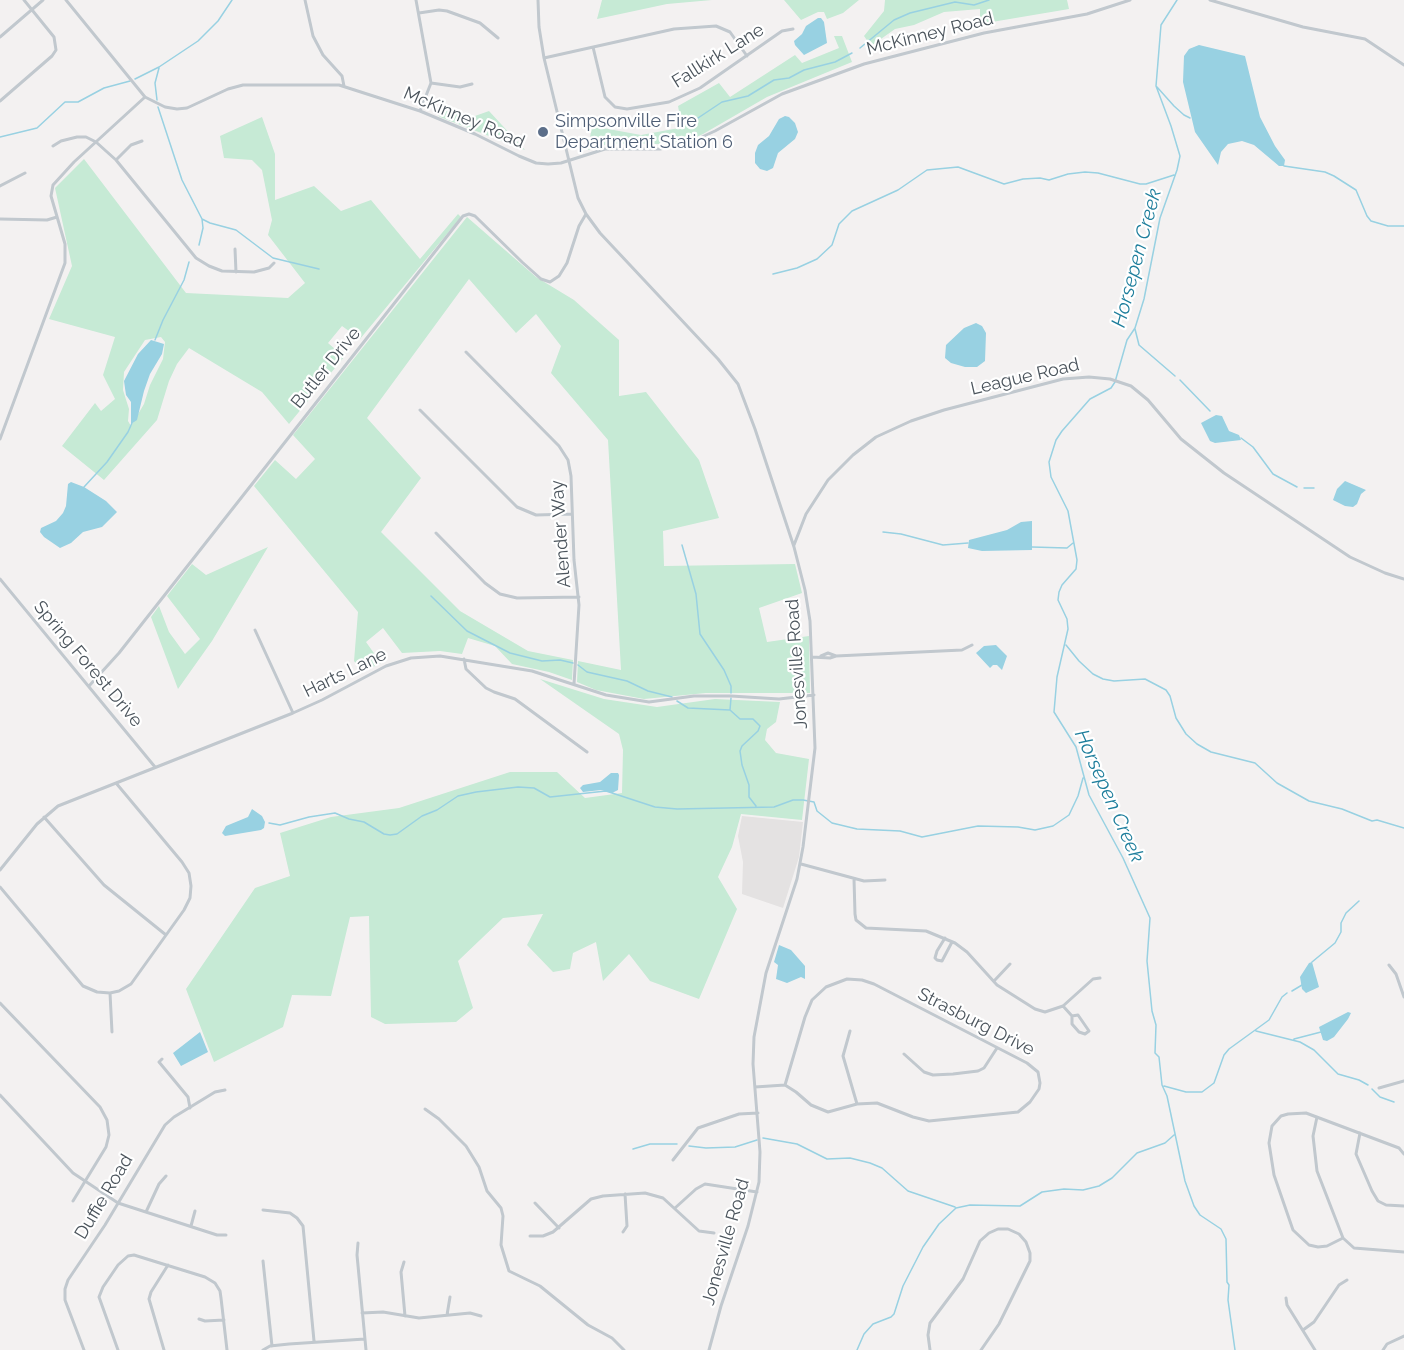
<!DOCTYPE html>
<html>
<head>
<meta charset="utf-8">
<style>
  body { margin:0 }
  canvas { display:block; background:#f3f1f1 }
</style>
</head>
<body>
<canvas width="1404" height="1350"></canvas>
<script>
const context = document.querySelector('canvas').getContext('2d');
context.lineJoin = 'round';
function fillPath(path, color) { context.fillStyle = color; context.fill(path, 'evenodd'); }
const shape = rows => new Path2D(rows.map(r => 'M' + r).join(''));
function trace(path, color, width, dash) { context.strokeStyle = color; context.lineWidth = width; context.lineCap = dash ? 'butt' : 'round'; context.setLineDash(dash || []); context.stroke(path); }
function write(font, color, halo, rows, align = 'center') {
  context.font = font + ' Raleway,sans-serif'; context.lineWidth = 4.5; context.setLineDash([]); context.textBaseline = 'middle'; context.strokeStyle = halo; context.fillStyle = color; for (const [text, x, y, turn = 0] of rows) {
    context.save(); context.translate(x, y); context.rotate((+turn || 0) * Math.PI / 180); context.textAlign = isNaN(turn) ? turn : align; if (halo) context.strokeText(text, 0, 0); context.fillText(text, 0, 0); context.restore();
  }
}
const education = shape([
  [742,816,803,822,799,857,783,908,742,894,743,862,738,836]
]);
const green = shape([
  [602,0,712,0,667,4,597,19],
  [784,0,859,0,843,13,827,19,824,12,818,12,801,20],
  [885,0,1067,0,1069,9,980,24,980,9,944,12,914,25,895,29,871,46,864,36,884,11],
  [834,36,842,36,852,62,767,97,703,134,690,140,665,144,608,144,588,150,592,126,641,135,679,128,681,122,678,106,719,83,730,97,795,55,802,63,839,48],
  [432,108,475,116,489,111,525,150,440,117],
  [262,117,275,154,275,200,314,186,341,211,371,200,420,259,458,214,461,217,360,339,342,326,328,343,344,357,289,424,262,392,189,348,177,364,169,381,157,420,104,480,62,446,95,403,101,411,115,399,103,375,115,337,49,319,72,266,55,188,84,159,186,293,288,298,305,283,268,235,272,220,262,170,252,160,224,158,220,136],
  [161,337,165,342,163,359,150,385,144,404,131,426,128,421,129,409,123,390,124,372,145,340],
  [467,217,536,277,574,300,619,340,619,396,646,392,699,460,719,518,663,531,664,566,795,564,802,593,759,608,767,642,809,636,810,693,706,693,644,699,596,690,577,682,578,661,621,670,608,440,551,373,561,346,536,314,516,333,469,279,367,418,421,478,381,532,460,611,528,651,573,660,572,680,549,672,512,664,495,646,468,638,462,654,440,651,402,653,383,628,366,642,381,663,363,672,354,661,358,612,254,486,275,460,296,479,315,459,293,435],
  [268,547,212,641,178,689,151,617,159,606,169,632,185,654,200,639,167,596,192,564,206,575],
  [540,679,604,699,657,707,715,699,780,702,776,722,767,729,765,740,776,753,809,759,802,820,741,814,732,847,718,877,737,909,699,999,650,981,629,954,603,981,596,942,573,953,570,969,553,972,527,945,543,914,503,918,458,961,473,1008,456,1022,385,1024,371,1017,369,916,350,917,331,996,292,995,283,1027,214,1062,186,989,255,888,290,876,280,833,331,817,399,808,510,772,557,772,585,798,622,793,623,750,619,734]
]);
const water = shape([
  [818,18,821,18,824,22,827,43,804,55,795,45,794,41,802,34,806,26],
  [1199,45,1245,56,1260,117,1275,146,1285,160,1284,166,1279,166,1254,145,1242,141,1228,144,1221,152,1218,165,1195,132,1183,82,1184,56,1189,49],
  [785,116,789,117,795,123,798,132,795,139,778,153,773,168,767,171,760,169,755,163,755,153,758,145,769,136,779,119],
  [976,323,982,326,986,333,985,361,977,367,965,367,951,363,945,358,946,345,964,328],
  [151,340,164,344,162,354,150,374,144,391,137,420,131,424,131,402,126,395,124,381,138,354],
  [1216,415,1222,416,1229,431,1239,435,1241,440,1215,443,1210,441,1201,423],
  [1345,481,1366,490,1361,494,1357,504,1353,507,1345,506,1333,500,1337,489],
  [71,482,84,487,106,501,117,512,102,527,83,532,71,543,60,548,44,537,40,532,41,528,56,521,63,513,66,506,68,484],
  [1032,521,1032,550,982,551,968,548,969,540,1007,530,1021,522],
  [996,645,1007,656,1002,670,997,665,993,665,990,668,976,653,984,646],
  [611,773,618,773,619,775,618,790,612,793,601,790,583,792,580,788,583,785,600,782],
  [252,809,262,816,265,822,264,828,261,830,225,836,222,833,226,826,248,817],
  [779,945,791,950,805,966,805,979,801,977,787,983,776,979,778,965,774,962],
  [1312,962,1319,987,1306,993,1302,989,1300,977,1309,963],
  [1348,1012,1351,1013,1348,1019,1334,1037,1327,1041,1323,1040,1319,1027],
  [200,1032,208,1052,181,1066,173,1053]
]);
const stream = shape([
  [1177,0,1161,25,1156,86,1171,126,1180,156,1177,170,1160,218,1144,299,1135,328,1127,340,1115,382,1111,388,1090,399,1062,431,1056,440,1049,462,1051,477,1068,511,1077,560,1076,569,1062,585,1059,592,1058,600,1067,619,1068,629,1057,677,1054,712,1076,747,1089,795,1123,858,1150,918,1147,961,1152,1011,1156,1025,1155,1053,1159,1057,1162,1085,1167,1096,1185,1181,1194,1206,1200,1215,1221,1229,1226,1239,1227,1282,1229,1285,1228,1300,1235,1350],
  [860,48,894,20,910,13,955,2,974,5,989,0],
  [135,79,159,67,198,41,218,21,232,0],
  [1157,87,1174,106,1184,115,1190,118],
  [157,100,155,83,159,68],
  [158,107,182,180,202,219,203,228,199,245],
  [695,120,722,102,748,96,774,80,789,78,804,70,835,62,852,53],
  [0,137,37,128,65,102,78,102,104,88,130,81],
  [1284,166,1325,172,1334,176,1356,190,1367,216,1371,221,1388,226,1404,226],
  [202,219,210,223,236,230,273,258,319,269],
  [773,274,797,268,817,259,832,245,839,224,852,211,898,190,927,170,958,167,1004,184,1023,179,1040,178,1049,180,1068,174,1085,172,1098,173,1140,184,1146,184,1174,175],
  [1135,329,1139,345,1175,376],
  [155,340,163,320,184,280,189,262],
  [1180,380,1210,411],
  [1241,438,1253,447,1273,474,1297,487],
  [84,487,107,462,128,432,132,423],
  [1304,488,1314,488],
  [883,532,901,534,943,545,968,543],
  [682,545,696,594,700,634,724,670,731,686,731,693],
  [1032,547,1067,548,1073,543],
  [431,596,467,631,510,653,542,661,560,660,573,663],
  [1066,645,1079,661,1093,674,1103,679,1114,681,1145,679,1166,690,1170,696,1176,718,1186,734,1197,744,1211,752,1255,763,1277,783,1309,801,1342,809,1372,821,1377,820,1404,828],
  [578,665,587,672,627,681,648,691,672,697],
  [677,701,688,708,730,710,740,719,753,719,760,726,758,731,742,746,740,751,742,765,749,785,749,797,756,806],
  [730,710,731,698],
  [269,823,280,825,309,817,335,813,349,819,364,822,384,834,390,835,397,834,422,816,437,810,458,796,476,792,518,787,534,788,550,797,606,791,655,807,677,809,774,807,793,800,803,800,814,802,817,811,832,823,857,829,900,831,922,837,978,826,1018,827,1035,830,1053,826,1069,815,1078,796,1083,778],
  [1312,962,1335,943,1341,932,1341,923,1346,913,1359,901],
  [1292,991,1302,985],
  [1256,1031,1300,1042,1314,1050,1338,1074,1359,1080,1368,1085],
  [1294,1039,1321,1032],
  [1164,1086,1186,1092,1202,1092,1214,1083,1224,1055,1229,1049,1269,1020,1282,997,1287,993],
  [1372,1089,1380,1097,1394,1102],
  [763,1138,797,1144,827,1159,850,1158,870,1163,882,1168,908,1191,955,1207],
  [689,1146,706,1148,735,1147,757,1140],
  [633,1149,650,1144,677,1144],
  [857,1350,864,1334,873,1324,891,1317,894,1314,903,1286,923,1247,939,1224,956,1208,970,1205,1020,1206,1042,1192,1064,1189,1083,1190,1099,1186,1112,1178,1137,1153,1165,1143,1174,1135]
]);
const minor = shape([
  [66,0,145,97,165,107,177,109,187,108,228,89,243,85,339,85,420,111,475,134,519,156,536,163,548,164,561,163,605,149,660,149,691,142,715,131,782,94,864,64,984,33,1087,14,1130,0],
  [305,0,313,36,323,55,342,76,344,86],
  [416,0,431,83,420,111],
  [538,0,539,27,544,58,578,198,586,214,600,233,718,359,738,384,755,429,794,547,805,590,810,621,815,748,803,847,797,879,766,973,754,1037,753,1064,760,1152,759,1182,748,1226,721,1306,709,1350],
  [1210,0,1303,27,1365,39,1404,65],
  [419,13,439,10,447,11,480,23,498,38],
  [0,37,43,0],
  [593,47,605,97,615,107,627,109,669,102,700,88,782,31,793,29],
  [544,58,674,29,716,26,730,32,747,56],
  [431,83,460,87,472,84],
  [0,101,52,56,56,50,54,37,24,0],
  [53,146,61,141,77,137,86,137,96,142,116,160,196,258,209,266,222,271,254,272,269,268,274,263],
  [116,160,131,145,142,141],
  [0,186,25,173],
  [0,219,47,220,57,217],
  [235,249,236,272],
  [466,352,559,446,568,460,571,476,574,560,579,605,574,684],
  [420,410,517,507,536,515,571,514],
  [0,439,65,263,65,244,51,196,53,185,74,162,145,97],
  [436,533,485,583,500,594,517,598,579,597],
  [794,545,806,514,828,480,853,455,876,437,911,421,944,410,1063,379,1089,377,1110,379,1131,386,1148,400,1181,439,1224,473,1350,557,1385,573,1404,579],
  [0,579,155,767],
  [255,630,293,713],
  [821,656,828,653,836,656],
  [812,657,830,658,836,656,962,650,972,645],
  [464,659,466,669,486,688,494,692,515,699,587,752],
  [89,686,119,653,463,216,469,214,475,216,522,262,541,279,550,282,559,276,567,263,579,226,586,214],
  [44,817,104,885,166,935],
  [801,864,864,881,885,880],
  [0,870,37,824,58,806,293,713,322,700,386,666,411,658,440,656,532,671,606,695,649,702,694,696,731,696,779,699,814,695],
  [854,879,855,914,856,920,866,928,926,931,955,943,967,952,997,985,1035,1009,1045,1012,1063,1006,1093,979,1100,978],
  [0,887,83,986,97,992,110,993,119,991,131,984,184,910,190,898,191,886,189,873,182,862,116,783],
  [945,938,937,951,935,958,937,960,942,961,952,942],
  [1389,965,1396,974,1404,997],
  [994,981,1010,964],
  [110,993,112,1032],
  [0,1003,100,1107,107,1120,109,1135,106,1147,73,1201],
  [1063,1006,1072,1016,1072,1024,1079,1032,1085,1034,1089,1031,1078,1015,1072,1016],
  [850,1031,843,1056,857,1104],
  [904,1054,924,1072,933,1075,953,1074,978,1071,984,1068,997,1048],
  [162,1059,159,1062,188,1097,190,1108],
  [755,1087,785,1085,796,1092,811,1105,828,1112,857,1104,877,1103,913,1117,929,1121,1018,1112,1030,1102,1039,1089,1040,1083,1038,1072,1027,1063,874,984,862,980,847,979,826,987,812,1000,805,1017,785,1085],
  [1379,1088,1404,1081],
  [0,1095,73,1173,118,1203,217,1235,226,1235],
  [425,1109,439,1119,466,1146,479,1167,487,1191,501,1208,503,1216,501,1245,509,1271,540,1286,588,1325,612,1338,624,1350],
  [1317,1117,1313,1136,1317,1171,1343,1238,1354,1248,1404,1252],
  [1360,1133,1356,1154,1372,1191,1378,1201,1386,1205,1404,1206],
  [673,1160,698,1128,739,1114,758,1113],
  [535,1203,559,1228],
  [675,1208,696,1189,705,1184,757,1192],
  [263,1210,290,1213,297,1218,303,1226,314,1341],
  [146,1212,159,1184,166,1176],
  [191,1226,195,1211],
  [623,1232,627,1226,625,1194],
  [530,1236,543,1236,553,1232,591,1199,603,1196,645,1193,663,1198,699,1231,714,1233],
  [1343,1238,1327,1246,1318,1247,1309,1245,1293,1230,1274,1175,1269,1143,1272,1126,1281,1116,1288,1114,1306,1113,1399,1148,1404,1154],
  [358,1243,357,1255,366,1350],
  [263,1261,272,1346],
  [404,1262,401,1272,405,1316],
  [1286,1298,1287,1305,1315,1350],
  [362,1313,383,1312,419,1318,470,1313,481,1316],
  [447,1315,450,1297],
  [199,1319,205,1321,224,1320],
  [1303,1330,1314,1322,1339,1285,1347,1280],
  [84,1350,65,1300,65,1289,68,1280,105,1225,165,1125,174,1117,215,1092,225,1090],
  [118,1350,99,1297,103,1287,118,1265,128,1256,134,1255,205,1277,215,1283,220,1291,221,1298,227,1350],
  [164,1350,149,1299,151,1292,168,1265],
  [263,1350,270,1346,289,1344,365,1339],
  [930,1350,928,1335,930,1323,963,1279,980,1241,989,1233,998,1229,1008,1229,1019,1234,1026,1242,1030,1253,1030,1261,999,1324,981,1350],
  [1383,1350,1387,1344,1404,1336]
]);
const markers = [
  [543,132,6,"#5c6f8a"]
];
const streetNames = [
  ["McKinney Road",930,34,-14],
  ["Fallkirk Lane",718,56,-32],
  ["McKinney Road",464,118,23],
  ["Butler Drive",326,368,-51],
  ["League Road",1025,377,-13],
  ["Alender Way",561,534,-94],
  ["Spring Forest Drive",88,664,50],
  ["Jonesville Road",797,664,-94],
  ["Harts Lane",345,673,-26],
  ["Strasburg Drive",976,1022,27],
  ["Duffie Road",104,1197,-59],
  ["Jonesville Road",726,1242,-74]
];
const serviceNames = [
  ["Simpsonville Fire",555,122],
  ["Department Station 6",555,143]
];
const waterNames = [
  ["Horsepen Creek",1137,258,-75],
  ["Horsepen Creek",1109,796,66]
];
fillPath(education, '#e4e2e2');
fillPath(green, '#c6ead5');
fillPath(water, '#98d1e2');
trace(stream, '#98d1e2', 1.5);
trace(minor, '#c1c8ce', 3);
for (const [x, y, r, color] of markers) { const dot = new Path2D(); dot.arc(x, y, r, 0, 2 * Math.PI); context.fillStyle = color; context.fill(dot); trace(dot, '#fff', 2); }
write('18px', '#4b545c', '#fff', streetNames);
write('18px', '#4e5e75', '#fff', serviceNames, 'left');
write('italic 20px', '#1e7e9c', '#fff', waterNames);
</script>
</body>
</html>
